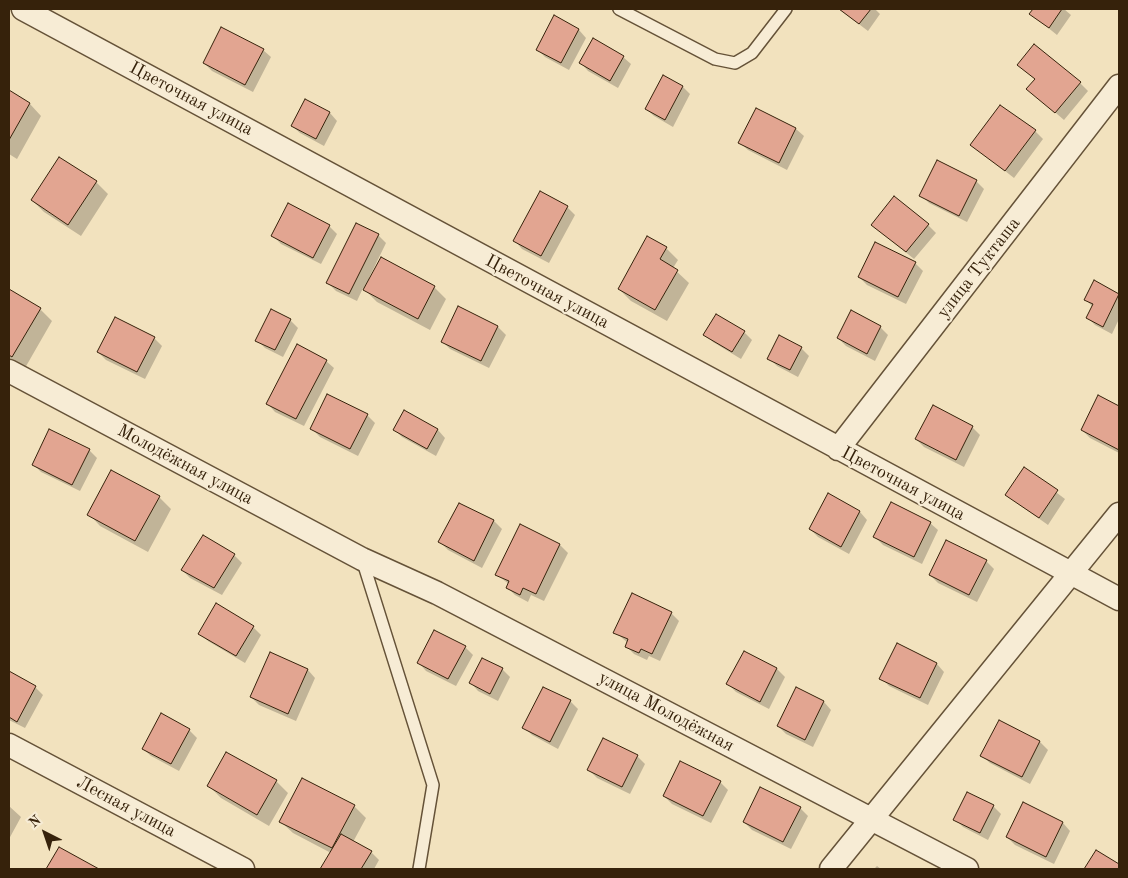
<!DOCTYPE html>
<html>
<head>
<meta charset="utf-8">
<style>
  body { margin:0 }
  #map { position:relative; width:1128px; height:878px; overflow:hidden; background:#f2e2be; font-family:"Old Standard TT",serif }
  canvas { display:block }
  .frame { position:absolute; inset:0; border:10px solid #36220b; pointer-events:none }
  .north { position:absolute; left:20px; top:808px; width:50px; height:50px; -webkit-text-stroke:4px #f7ecd5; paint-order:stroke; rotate:319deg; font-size:14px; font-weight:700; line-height:20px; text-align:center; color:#36220b }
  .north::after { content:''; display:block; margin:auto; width:18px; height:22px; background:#36220b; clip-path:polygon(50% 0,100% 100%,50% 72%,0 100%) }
</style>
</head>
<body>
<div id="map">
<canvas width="1128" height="878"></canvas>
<div class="frame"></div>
<div class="north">N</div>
</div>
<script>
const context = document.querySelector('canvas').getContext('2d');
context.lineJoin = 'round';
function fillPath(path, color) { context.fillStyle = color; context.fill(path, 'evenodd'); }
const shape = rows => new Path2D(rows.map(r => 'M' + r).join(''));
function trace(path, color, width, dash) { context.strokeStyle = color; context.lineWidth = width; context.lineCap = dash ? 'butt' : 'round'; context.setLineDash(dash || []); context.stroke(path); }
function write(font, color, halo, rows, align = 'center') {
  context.font = font + ' "Old Standard TT",serif'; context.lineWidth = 4.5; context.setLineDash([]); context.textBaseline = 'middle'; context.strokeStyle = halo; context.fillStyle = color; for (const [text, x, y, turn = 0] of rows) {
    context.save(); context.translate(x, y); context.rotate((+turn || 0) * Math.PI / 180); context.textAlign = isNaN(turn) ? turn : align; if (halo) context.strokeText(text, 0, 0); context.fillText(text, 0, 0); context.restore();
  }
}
const shadow = shape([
  [839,9,875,9,880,14,868,31],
  [1035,9,1064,9,1071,15,1057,35,1031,14],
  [555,17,579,30,586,38,569,70,545,57,537,49],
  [263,50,271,57,253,92,212,71,204,63],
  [623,57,631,64,618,88,588,71,581,63],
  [1027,72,1080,83,1088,91,1064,120,1028,89,1036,80],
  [683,87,690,94,673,127,654,116,646,109],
  [9,92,30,104,41,116,17,159,9,154],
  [305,100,330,113,337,121,324,146,300,133,292,126],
  [796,129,804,136,787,170,748,150,740,143],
  [1035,131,1043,139,1014,178,972,145],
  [937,162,976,181,984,189,967,222,929,203,921,195],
  [96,182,108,194,81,236,44,212,32,200],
  [567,207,575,215,549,263,522,249,515,241],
  [928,225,936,233,914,259,881,232],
  [329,226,337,234,321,264,281,244,273,236],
  [378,235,386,243,369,278,371,279,381,259,434,287,446,299,430,330,377,302,363,288,357,301,336,291,328,283],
  [666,248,678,260,673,268,689,283,667,321,631,301,619,289],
  [915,263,923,271,906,304,867,285,859,277],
  [1095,282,1119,295,1119,319,1112,334,1095,325,1087,317,1093,307,1086,300],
  [9,291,40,309,52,321,25,368,9,359],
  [458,308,498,327,506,335,489,368,450,349,442,341],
  [290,320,298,328,283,357,265,348,257,340],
  [880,327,888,335,875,361,846,346,838,338],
  [744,332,752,340,741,359,713,342,705,335],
  [154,338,162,346,145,379,106,360,98,352],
  [801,348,809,356,798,377,777,366,769,358],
  [326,361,334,368,304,426,275,412,268,404],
  [1099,397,1119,407,1119,453,1090,438,1082,430],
  [933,407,972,427,980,435,964,467,924,447,916,439],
  [404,412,438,430,445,438,436,456,402,437,394,429],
  [367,415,375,423,358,456,320,437,312,429],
  [89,450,97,458,80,491,41,472,33,464],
  [1024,468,1065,499,1048,525,1006,495],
  [829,495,860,512,867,520,849,554,818,537,810,529],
  [159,497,171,509,148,552,100,526,89,514],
  [459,504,494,521,502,529,482,568,448,550,440,542],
  [930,523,938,530,922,564,883,545,875,537],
  [521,526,560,545,568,553,544,601,531,595,528,602,515,595,508,588,509,584,497,575],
  [203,537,234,555,242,563,222,595,190,578,182,570],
  [986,561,994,569,977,602,938,583,930,575],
  [216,605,253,627,261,635,245,663,208,641,200,634],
  [671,613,679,621,660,661,649,656,647,660,634,654,626,646,628,643,615,632],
  [898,645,937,664,944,672,928,705,889,686,881,678],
  [465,647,473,655,456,686,426,671,419,663],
  [744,653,777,669,785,677,769,709,736,692,728,684],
  [502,669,510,677,498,701,478,691,471,683],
  [308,670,315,678,296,721,259,705,251,697],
  [9,672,36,688,43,695,25,728,9,720],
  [797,689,824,702,831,710,813,747,786,734,778,726],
  [570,701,578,709,558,749,532,735,524,727],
  [1000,721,1040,742,1048,750,1030,784,990,763,982,756],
  [189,730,197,738,179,771,151,756,143,749],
  [637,756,645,764,630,794,597,778,589,770],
  [302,779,354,806,366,818,353,842,371,852,379,860,374,869,322,869,331,853,293,833,281,822],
  [276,781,288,793,269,826,221,798,209,786],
  [720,782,728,790,711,823,672,804,664,796],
  [968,794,993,806,1001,814,988,840,963,827,955,819],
  [1024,803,1063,823,1070,831,1054,864,1015,845,1007,837],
  [9,806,21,817,9,839],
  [800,808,808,816,791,849,752,830,744,822],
  [877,866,881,869,874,869]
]);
const building = shape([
  [839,9,871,9,859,24,839,9],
  [1033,9,1062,9,1049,28,1029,14,1033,9],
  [554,15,579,29,561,63,536,50,554,15],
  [221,27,264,49,245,85,203,63,221,27],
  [593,38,624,56,610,81,579,63,593,38],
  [1034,44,1081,82,1055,113,1026,89,1035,79,1017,65,1034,44],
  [663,75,683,86,665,120,645,109,663,75],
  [9,90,30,103,9,140,9,90],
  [305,99,330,112,316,139,291,126,305,99],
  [1000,105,1036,130,1005,171,970,145,1000,105],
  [756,108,796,128,779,163,738,143,756,108],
  [59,157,97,181,68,225,31,200,59,157],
  [937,160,977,180,959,216,919,196,937,160],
  [540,191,568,206,541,256,513,241,540,191],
  [894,196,929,224,906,252,871,225,894,196],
  [288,203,330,225,313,258,271,236,288,203],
  [356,223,379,234,349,294,326,283,356,223],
  [647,236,667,247,660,259,678,270,655,310,618,289,647,236],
  [875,242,916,262,898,297,858,277,875,242],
  [381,257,435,286,418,319,363,290,381,257],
  [1094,280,1119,294,1103,327,1086,318,1093,304,1084,300,1094,280],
  [9,289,41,308,12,357,9,355,9,289],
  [458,306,498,326,481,361,441,342,458,306],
  [271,309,291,319,275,350,255,341,271,309],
  [851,310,881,326,867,354,837,338,851,310],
  [716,314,745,331,732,352,703,335,716,314],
  [115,317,155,337,137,372,97,352,115,317],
  [779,335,802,347,790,370,767,359,779,335],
  [297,344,327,360,296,419,266,404,297,344],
  [327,394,368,414,350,449,310,429,327,394],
  [1098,395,1119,406,1119,450,1081,430,1098,395],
  [933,405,973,426,956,460,915,439,933,405],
  [404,410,438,429,427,449,393,430,404,410],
  [49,429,90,449,72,485,32,465,49,429],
  [1024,467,1058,490,1039,518,1005,495,1024,467],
  [111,470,160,496,135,541,87,515,111,470],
  [828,493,860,511,841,547,809,529,828,493],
  [891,502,931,522,914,557,873,537,891,502],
  [459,503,494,520,474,561,438,542,459,503],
  [520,524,560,544,536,594,523,588,520,595,506,588,509,581,495,575,520,524],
  [203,535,235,554,214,588,181,570,203,535],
  [946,540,987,560,969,595,929,575,946,540],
  [632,593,672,612,652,654,641,649,639,653,625,647,628,639,613,633,632,593],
  [216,603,254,626,236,656,198,634,216,603],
  [434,630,466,646,448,679,417,663,434,630],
  [897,643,937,663,920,698,879,679,897,643],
  [744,651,777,668,760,702,726,684,744,651],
  [270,652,308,669,288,714,250,697,270,652],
  [482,658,503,668,490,694,469,683,482,658],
  [9,671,36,686,17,722,9,717,9,671],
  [543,687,571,700,550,742,522,728,543,687],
  [796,687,824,701,805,740,777,726,796,687],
  [161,713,190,729,171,764,142,749,161,713],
  [999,720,1040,741,1022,777,980,756,999,720],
  [603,738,638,755,622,787,587,770,603,738],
  [226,752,277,780,257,815,207,786,226,752],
  [680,761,721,781,703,816,663,796,680,761],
  [302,778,355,805,332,848,279,822,302,778],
  [760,787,801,807,783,842,743,822,760,787],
  [967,792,994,805,980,833,953,820,967,792],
  [1023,802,1063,822,1046,857,1006,837,1023,802],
  [341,834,372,851,361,869,320,869,341,834],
  [59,847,99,869,46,869,59,847],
  [1096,850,1119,864,1119,869,1084,869,1096,850]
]);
const service = shape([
  [619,9,715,59,735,63,752,53,786,9],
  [362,559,433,785,419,869]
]);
const minor = shape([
  [23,9,1119,599],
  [9,371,362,559,437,593,967,869],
  [838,449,1119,86],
  [9,745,243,869],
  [831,869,1119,514]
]);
const streetNames = [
  ["Цветочная улица",191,99,28],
  ["улица Тукташа",979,268,-52],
  ["Цветочная улица",547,292,28],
  ["Молодёжная улица",185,465,28],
  ["Цветочная улица",903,484,28],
  ["улица Молодёжная",666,712,28],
  ["Лесная улица",126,807,28]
];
fillPath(shadow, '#0003');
fillPath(building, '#e2a591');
trace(building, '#36220b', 1);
trace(service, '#655238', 14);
trace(minor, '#655238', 25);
trace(service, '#f7ecd5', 11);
trace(minor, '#f7ecd5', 22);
write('18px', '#36220b', '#f7ecd5', streetNames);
</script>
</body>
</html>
